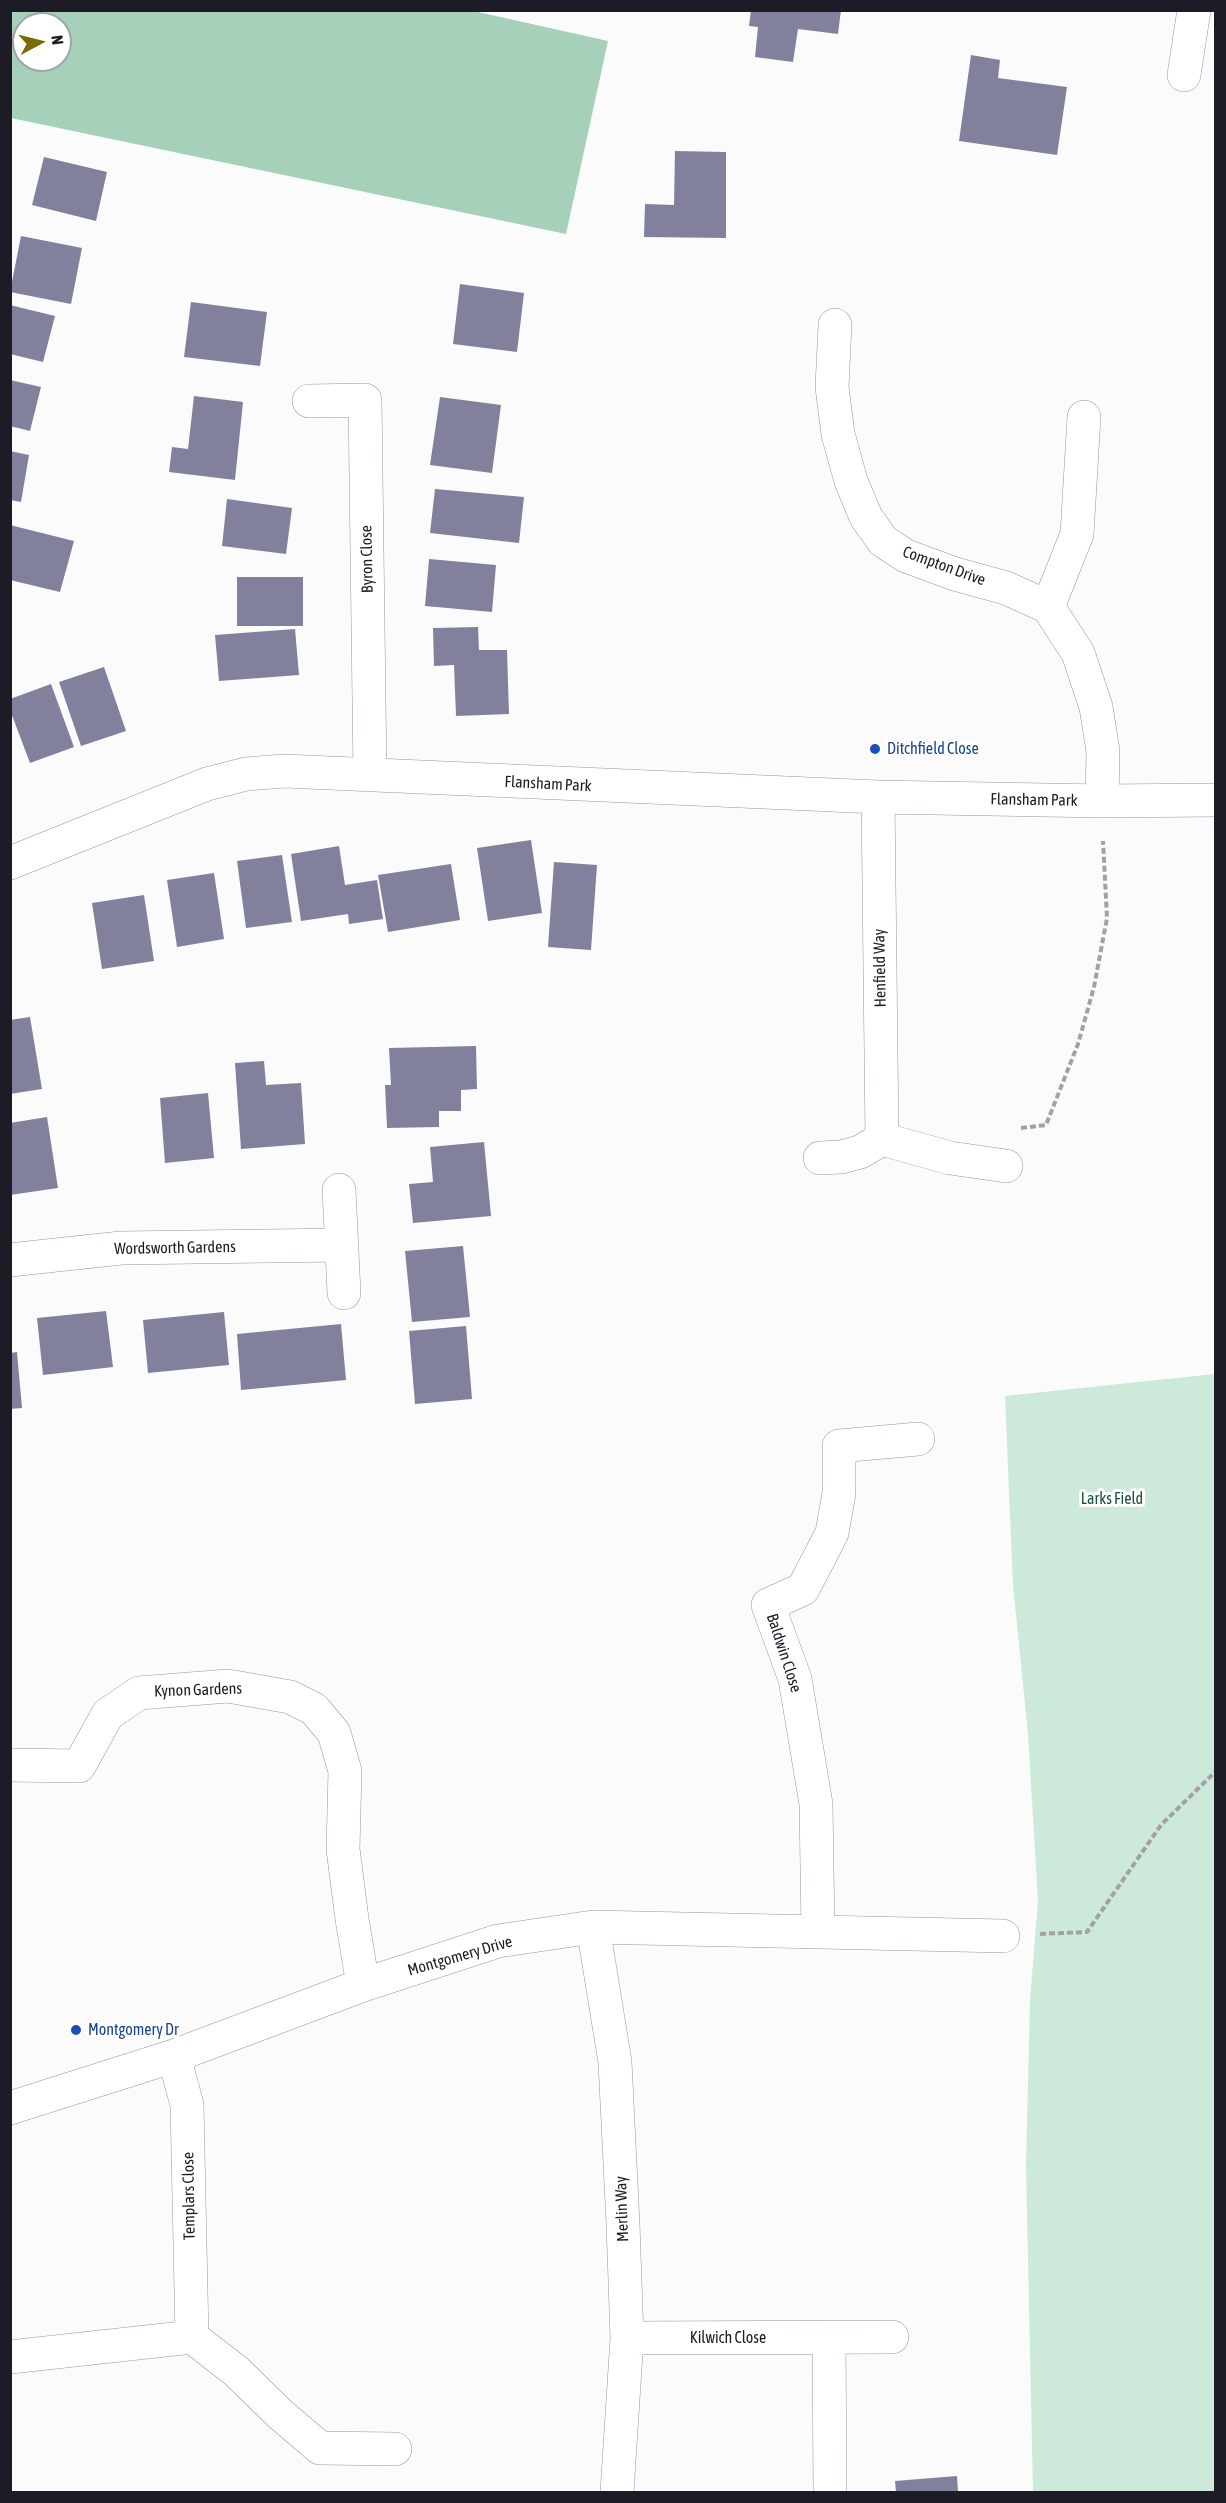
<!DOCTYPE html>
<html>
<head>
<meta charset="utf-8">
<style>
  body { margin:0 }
  #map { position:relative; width:1226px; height:2503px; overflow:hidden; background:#fbfbfb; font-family:"Asap Condensed",sans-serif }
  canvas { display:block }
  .frame { position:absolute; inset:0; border:12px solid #1c1b26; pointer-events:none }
  .north { position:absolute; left:12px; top:12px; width:60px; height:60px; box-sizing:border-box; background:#fff; border:2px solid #a4a4a8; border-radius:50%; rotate:83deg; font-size:16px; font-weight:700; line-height:24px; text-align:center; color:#1c1b26 }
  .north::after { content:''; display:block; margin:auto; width:21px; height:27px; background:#7b6b03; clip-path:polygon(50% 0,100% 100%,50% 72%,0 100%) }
</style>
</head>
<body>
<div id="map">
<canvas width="1226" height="2503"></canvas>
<div class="frame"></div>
<div class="north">N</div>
</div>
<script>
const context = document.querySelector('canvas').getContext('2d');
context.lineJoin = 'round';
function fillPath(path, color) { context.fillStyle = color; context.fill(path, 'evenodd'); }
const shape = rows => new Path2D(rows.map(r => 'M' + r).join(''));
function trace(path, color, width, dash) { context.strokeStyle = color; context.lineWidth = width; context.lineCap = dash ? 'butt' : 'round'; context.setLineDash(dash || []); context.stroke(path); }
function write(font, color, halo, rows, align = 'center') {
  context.font = font + ' "Asap Condensed",sans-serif'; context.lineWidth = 6; context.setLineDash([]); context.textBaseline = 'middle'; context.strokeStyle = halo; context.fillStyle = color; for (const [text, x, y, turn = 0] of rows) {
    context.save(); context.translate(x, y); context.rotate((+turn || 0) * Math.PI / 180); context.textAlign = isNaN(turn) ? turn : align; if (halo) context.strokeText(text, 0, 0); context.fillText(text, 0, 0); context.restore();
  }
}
const green = shape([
  [1215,1374,1215,2492,1033,2492,1026,2166,1030,2000,1038,1901,1028,1734,1013,1585,1005,1396]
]);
const forest = shape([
  [469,10,608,41,566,234,11,118,11,11],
  [24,24,60,24,60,60,24,60]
]);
const building = shape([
  [751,10,841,10,838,34,798,29,793,62,755,57,758,27,749,26],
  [971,55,1000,60,998,78,1067,87,1057,155,959,141],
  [675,151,726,152,726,238,644,237,645,204,674,205],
  [44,157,107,172,96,221,32,205],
  [21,236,82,248,71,304,10,292],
  [460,284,524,293,517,352,453,344],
  [191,302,267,312,260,366,184,357],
  [10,305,55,316,43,362,10,354],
  [10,380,41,387,30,431,10,426],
  [194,396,243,402,235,480,169,472,172,447,188,449],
  [440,397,501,405,492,473,430,465],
  [10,451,29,455,21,502,10,500],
  [435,489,524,497,519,543,430,533],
  [227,499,292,508,286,554,222,546],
  [10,525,74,541,60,592,10,580],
  [429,559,496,565,492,612,425,606],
  [237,577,303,577,303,626,237,626],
  [478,627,479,650,507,650,509,714,456,716,454,665,434,666,433,628],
  [295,629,299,675,219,681,215,635],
  [104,667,126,731,81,746,59,682],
  [51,684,74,747,30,763,10,710,10,699],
  [531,840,542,913,488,921,477,848],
  [339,846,345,885,377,880,383,919,349,924,348,914,301,921,291,854],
  [282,855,292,922,246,928,237,861],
  [554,862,597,865,591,950,548,947],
  [451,864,460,920,388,932,378,875],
  [214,873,224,939,177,947,167,880],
  [144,895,154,961,102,969,92,903],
  [30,1017,42,1089,10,1094,10,1020],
  [476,1046,477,1089,461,1090,461,1111,439,1111,439,1127,387,1128,385,1085,391,1085,389,1048],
  [264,1061,266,1085,301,1083,305,1144,241,1149,235,1063],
  [208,1093,214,1158,165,1163,160,1098],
  [47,1117,58,1188,10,1195,10,1123],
  [484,1142,491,1216,413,1223,409,1184,433,1182,430,1147],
  [463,1246,470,1317,412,1322,405,1251],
  [106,1311,113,1367,43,1375,37,1318],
  [224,1312,229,1365,148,1373,143,1320],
  [341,1324,346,1380,241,1390,237,1334],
  [466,1326,472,1399,415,1404,409,1331],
  [17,1352,22,1408,10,1409,10,1353],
  [957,2476,958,2492,896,2492,895,2481]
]);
const path = shape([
  [1021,1128,1046,1125,1078,1044,1094,987,1107,918,1103,841],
  [1040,1934,1087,1932,1161,1825,1216,1771]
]);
const minor = shape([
  [1184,75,1194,10],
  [835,325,832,387,838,434,851,481,866,517,883,541,906,556,955,574,1006,588,1048,607,1078,653,1096,707,1103,751,1102,801],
  [309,401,365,400,370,775],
  [1048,607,1077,534,1084,417],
  [10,863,207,784,246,774,284,771,878,797,1102,801,1216,800],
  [882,1139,950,1158,1006,1166],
  [820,1158,841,1157,860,1152,882,1139,878,797],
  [339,1190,344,1293],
  [10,1260,121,1248,341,1245],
  [10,1765,79,1766,108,1714,139,1693,228,1686,290,1697,314,1709,334,1733,345,1771,343,1849,352,1919,363,1985],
  [593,1927,615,2062,623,2224,627,2338,617,2492],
  [818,1931,816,1804,795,1679,768,1605,803,1589,832,1533,839,1493,839,1446,918,1439],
  [174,2056,187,2105,192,2337,236,2371,280,2414,320,2448,395,2449],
  [10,2108,174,2056,363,1985,498,1941,593,1927,1003,1936],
  [627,2338,892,2337],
  [829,2339,830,2490],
  [10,2357,192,2337]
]);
const markers = [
  [875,749,6,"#1a4fb4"],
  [76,2030,6,"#1a4fb4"]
];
const streetNames = [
  ["Byron Close",367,559,-91],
  ["Compton Drive",944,566,20],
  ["Flansham Park",548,784,3],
  ["Flansham Park",1034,800,1],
  ["Henfield Way",880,968,-91],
  ["Wordsworth Gardens",175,1248,-1],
  ["Baldwin Close",784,1653,72],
  ["Kynon Gardens",198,1690,-2],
  ["Montgomery Drive",460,1956,-16],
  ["Templars Close",189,2196,-91],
  ["Merlin Way",622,2209,-92],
  ["Kilwich Close",728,2338]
];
const transitNames = [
  ["Ditchfield Close",887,749],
  ["Montgomery Dr",88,2030]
];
const parkNames = [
  ["Larks Field",1112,1499]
];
fillPath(green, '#cde9da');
fillPath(forest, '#a5d1bb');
fillPath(building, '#82819d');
trace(minor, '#9692af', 34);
trace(path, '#a2a2a6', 4, [6, 3]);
trace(minor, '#fff', 33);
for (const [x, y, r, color] of markers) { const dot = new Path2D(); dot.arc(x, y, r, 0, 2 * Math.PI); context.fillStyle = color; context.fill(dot); trace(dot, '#fff', 2); }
write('16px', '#1c1b26', '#fff', streetNames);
write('16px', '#164399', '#fff', transitNames, 'left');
write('16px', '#194f39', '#fff', parkNames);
</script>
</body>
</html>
